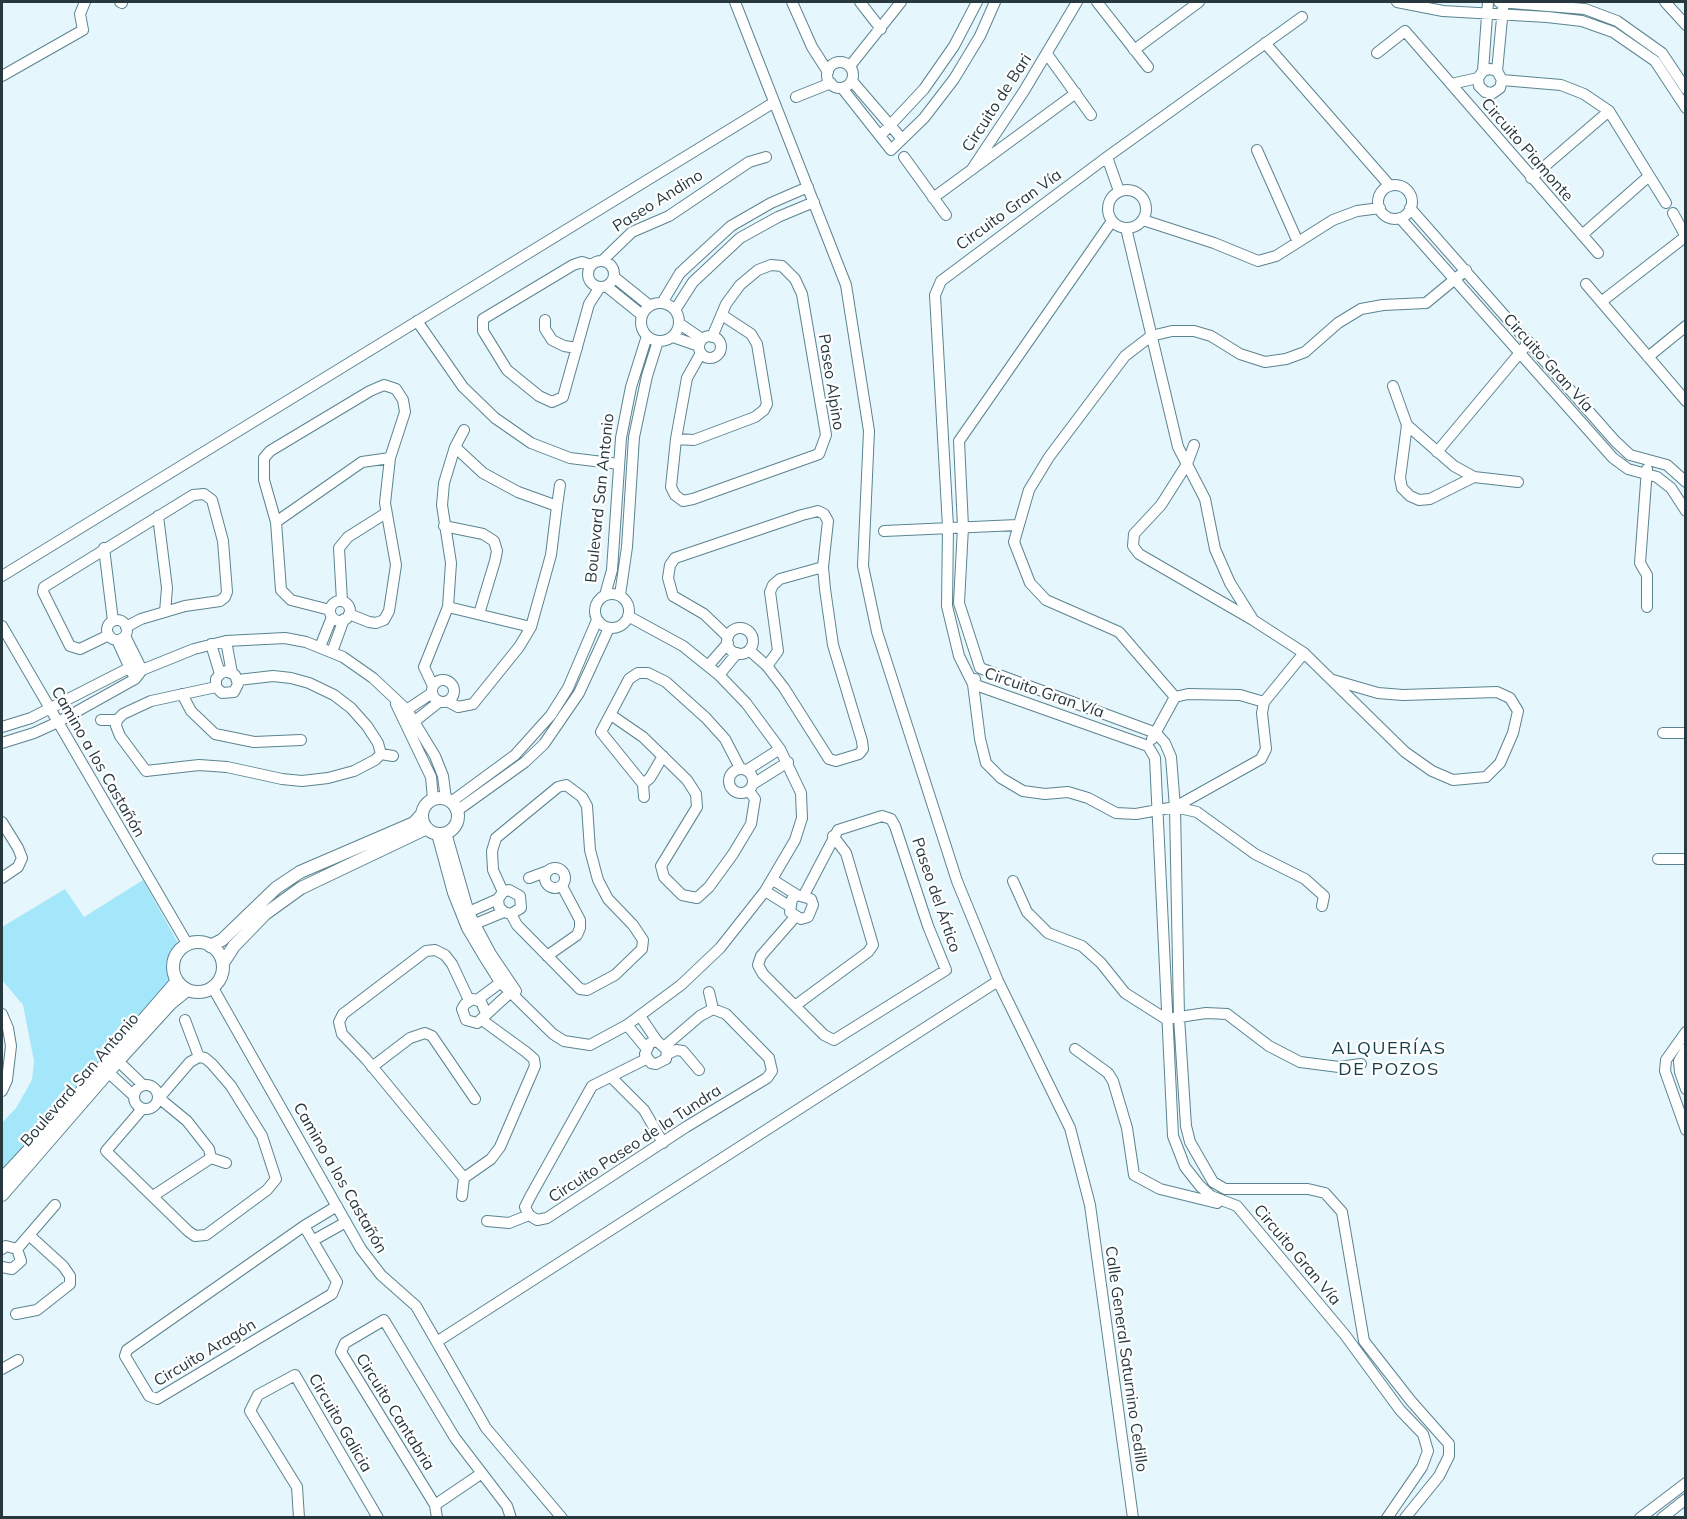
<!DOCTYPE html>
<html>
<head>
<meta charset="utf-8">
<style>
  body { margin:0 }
  #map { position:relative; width:1687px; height:1519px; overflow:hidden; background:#e5f6fc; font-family:Mulish,sans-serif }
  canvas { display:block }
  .frame { position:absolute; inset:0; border:3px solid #27393f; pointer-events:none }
</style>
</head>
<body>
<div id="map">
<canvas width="1687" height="1519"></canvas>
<div class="frame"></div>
</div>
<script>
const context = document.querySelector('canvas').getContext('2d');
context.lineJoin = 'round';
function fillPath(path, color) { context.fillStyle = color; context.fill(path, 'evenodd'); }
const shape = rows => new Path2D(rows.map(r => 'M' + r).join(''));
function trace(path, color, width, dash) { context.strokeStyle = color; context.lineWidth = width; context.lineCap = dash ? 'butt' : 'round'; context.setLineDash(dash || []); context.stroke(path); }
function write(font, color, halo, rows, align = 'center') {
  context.font = font + ' Mulish,sans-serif'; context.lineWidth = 4.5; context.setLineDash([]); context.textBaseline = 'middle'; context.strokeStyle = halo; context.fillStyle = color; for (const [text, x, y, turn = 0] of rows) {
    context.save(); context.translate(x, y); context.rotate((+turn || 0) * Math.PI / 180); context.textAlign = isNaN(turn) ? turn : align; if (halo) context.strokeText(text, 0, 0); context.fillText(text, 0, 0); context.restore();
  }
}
const green = shape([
  [143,880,178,943,169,960,169,980,167,987,2,1175,2,1123,16,1108,32,1080,34,1061,23,1005,2,980,2,927,65,889,84,917]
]);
const minor = shape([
  [120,2,122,3],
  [735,2,846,285,869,431,863,566,877,632,957,881,998,981,1070,1128,1090,1205,1133,1518],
  [792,2,812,47,828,72],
  [860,2,881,29],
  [1097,2,1148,67],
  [1397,2,1443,11,1547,17,1582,21,1613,32,1655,61,1686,108],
  [1499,2,1585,9,1617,21,1662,53,1686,89],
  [1665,2,1686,25],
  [1302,17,1107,157,941,281,935,295,948,527,947,606,959,656,973,684,1148,746,1155,758,1173,1136,1185,1167,1200,1186,1211,1196,1237,1206,1345,1335,1400,1410,1423,1434,1428,1451,1422,1467,1387,1518],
  [1265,43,1390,186],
  [1134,50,1199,2],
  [1377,53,1405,31,1598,253],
  [1047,54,1091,115],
  '827 75a13 13 0 1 1 26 0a13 13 0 1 1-26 0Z',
  [850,66,901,2],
  [1483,71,1488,2],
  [1497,71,1490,69,1483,71,1478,78,1479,86,1485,92,1493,93,1500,88,1502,80,1497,71,1503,8],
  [2,76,83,30,80,14,85,2],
  [1502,80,1561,85,1584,94,1609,111,1666,203],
  [852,81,902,139],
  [1451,84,1478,78],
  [842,88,891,150,924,118,954,79,980,36,995,2],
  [796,97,831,83],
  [880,136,924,89,954,46,977,2],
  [1257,150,1297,240],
  [904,157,946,215],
  [1107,157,1119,191],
  [972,169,1024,91,1077,2],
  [1531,178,1609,111],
  '1378 202a17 17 0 1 1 34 0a17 17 0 1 1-34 0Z',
  '1108 209a19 19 0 1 1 38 0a19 19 0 1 1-38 0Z',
  [933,198,1076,93],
  [1410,208,1615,441,1630,455,1667,465,1686,482],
  [1673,213,1686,237],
  [1400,218,1613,458,1628,469,1657,477,1671,488,1686,511],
  [1143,220,1214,243,1258,261,1276,256,1333,220,1357,211,1380,208],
  [1126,228,1178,447,1205,499,1215,549,1230,583,1252,618],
  [1582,235,1649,176],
  [602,261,632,232,669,216,749,162,766,157],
  '588 274a13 13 0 1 1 26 0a13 13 0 1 1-26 0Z',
  [591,265,582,262,573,265,483,319,483,331,507,370,539,396,552,402,563,397,589,304,600,287],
  [614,277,650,306],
  [1586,284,1686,401],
  [606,286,642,315],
  [1601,302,1685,237],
  '641 322a19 19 0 1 1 38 0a19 19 0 1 1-38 0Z',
  [662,303,680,273,731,226,771,203,808,187],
  [675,310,693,282,740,238,778,217,814,202],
  [545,320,545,329,552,340,564,346,577,348],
  [417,321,463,387,495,418,531,443,570,458,619,464],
  [680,324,702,339],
  '699 347a11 11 0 1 1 22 0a11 11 0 1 1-22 0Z',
  [673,337,699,346],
  [701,353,687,378,676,439,671,487,675,495,683,501,693,499,819,454,826,435,802,294,795,279,782,266,771,265,758,270,740,285,726,304,712,337],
  [1648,357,1686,326],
  [1393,386,1407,425,1454,466,1474,477,1518,482],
  [1407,425,1400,478,1402,488,1410,496,1419,500,1430,499,1474,477],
  [676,439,694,440,755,417,764,410,767,404,757,344,751,334,722,315],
  [959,441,963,527,959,603,980,668,1156,733,1165,743,1171,757,1175,807,1179,1017,1186,1126,1190,1142,1213,1182,1225,1189,1308,1189,1325,1193,1342,1212,1364,1341,1411,1401,1449,1444,1449,1456,1439,1476,1405,1518],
  [959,441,1112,221],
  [1194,445,1187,464,1161,505,1134,534,1133,546,1139,554,1253,620,1304,653,1405,752,1432,771,1453,780,1486,777,1500,763,1513,733,1518,711,1510,698,1497,692,1403,695,1378,693,1333,680],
  [455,447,464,430],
  [1437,452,1529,342],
  [1647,469,1640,563,1647,575,1647,607],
  [557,506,560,485],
  [158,516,167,588,165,612],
  [276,522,362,462,390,458],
  [444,526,483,534,494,541,497,551,495,561,479,614],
  [884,531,1017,525],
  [104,548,113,621],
  [2,576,773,103],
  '595 611a17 17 0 1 1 34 0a17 17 0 1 1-34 0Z',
  [605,595,612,570,621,438,631,387,647,336],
  [620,595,627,547,634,437,647,376,658,341],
  [342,601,339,548,348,537,386,513],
  '330 611a10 10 0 1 1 20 0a10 10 0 1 1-20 0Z',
  [448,607,531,627],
  [330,610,291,600,281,590,276,522,264,480,264,458,270,451,370,391,384,385,396,389,403,400,405,412,390,458,385,503,396,565,389,611,384,620,376,623,369,622,349,614],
  '107 630a10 10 0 1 1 20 0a10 10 0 1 1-20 0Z',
  [2,626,188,945],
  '727 641a13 13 0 1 1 26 0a13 13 0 1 1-26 0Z',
  [109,635,80,649,70,646,43,592,44,587,193,495,204,494,212,500,223,541,227,592,225,597,220,601,185,606,141,619,126,627],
  [125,636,142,670],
  [728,637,704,614,673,596,668,578,670,565,675,558,802,515,818,511,824,514,828,521,823,567,825,589,833,645,862,741,863,749,859,754,836,761,829,759,784,688,767,666,749,650],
  [117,640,132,673],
  [226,641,232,673],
  [211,644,220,674,216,679,216,687,222,693,234,692,238,684,235,675,226,671,220,674],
  [320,647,332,617],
  [332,652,344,619],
  [708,666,728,643],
  [767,666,778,651,770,592,773,585,780,579,823,567],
  [719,675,737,653],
  [975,679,973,684,980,739,986,763,1001,778,1023,791,1045,794,1068,792,1088,798,1116,813,1136,814,1175,807,1261,759,1266,749,1262,713,1264,702,1304,653],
  '432 691a11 11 0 1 1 22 0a11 11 0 1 1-22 0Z',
  [433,686,424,667,448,607,451,563,442,505,444,483,455,447,483,473,518,492,557,506,551,555,531,627,519,647,473,704,458,707,447,701],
  [216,687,151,701,123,714,117,720,116,726,120,736,146,771,199,765,227,767,282,779,302,781,328,778,354,771,375,760,381,754,378,743,367,726,351,708,334,695,309,683,291,678,273,676,238,680],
  [182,694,191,711,215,734,254,742,301,740],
  [1175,697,1119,632,1046,600,1030,583,1014,542,1029,490,1049,457,1125,356,1151,336,1172,331,1194,331,1211,336,1240,354,1265,362,1286,359,1305,352,1338,323,1361,309,1383,305,1426,303,1466,270],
  [1175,697,1188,694,1240,695,1264,702],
  [396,704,431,777,433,799],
  [402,713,432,693],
  [611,715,643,737,687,780,696,794,697,807,661,866,664,877,682,895,697,898,709,887,733,854,751,824,755,799,749,791],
  [101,720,117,720],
  [410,725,439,702],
  [2,727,31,718,129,668,142,670,194,649,226,641,285,638,306,642,343,657,373,678,407,710,435,756,443,776,446,799],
  [1663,733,1686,733],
  [1152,739,1175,697],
  [2,743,34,733,58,722,135,679,142,670],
  [381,754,393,756],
  [663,756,650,778,643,784,601,732,629,679,638,673,648,673,666,682,706,718,725,739,740,768],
  '729 781a12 12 0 1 1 24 0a12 12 0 1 1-24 0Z',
  [747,770,780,749],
  [643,784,644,797],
  [753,784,788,762],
  [451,802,515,755,551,715,568,688,597,620],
  [1175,807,1197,812,1255,854,1305,879,1324,896,1322,906],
  [458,810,525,762,544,744,579,693,609,628],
  [2,822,18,848,22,858,18,867,2,878],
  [446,833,469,913,491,954,516,991],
  [437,834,453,893,467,928,483,955,500,982,553,1034,564,1041,590,1045,627,1025,681,985,720,948,765,891,795,840,802,818,801,793,780,749,746,703,719,675,683,646,628,616],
  [1658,859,1686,859],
  '545 878a10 10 0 1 1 20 0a10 10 0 1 1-20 0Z',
  [529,878,548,871],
  [773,880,797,895,811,899,813,905,808,917,801,919,790,912,792,899,797,895],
  [1013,881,1027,912,1048,933,1082,946,1101,963,1125,993,1166,1019,1206,1013,1227,1014,1269,1046,1300,1062,1339,1067,1361,1064],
  [765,891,789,906],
  [503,892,493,870,492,851,496,838,558,787,566,785,582,797,587,806,590,850,598,880,608,899,633,925,643,940,642,949,615,975,587,990,580,989,517,925,511,914],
  [462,915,498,899,503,892,509,890,520,896,521,908,511,914,504,912,499,907,498,899],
  [795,917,761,956,758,965,763,974,824,1035,834,1040,946,970,928,926,895,826,891,819,882,816,838,830,804,895],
  [470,926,504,912],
  [547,956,577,935,580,928,580,920,562,886],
  [213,988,361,1249,381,1275,416,1306,486,1428,562,1518],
  [709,992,713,1009],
  [469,1000,452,964,445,955,435,950,426,951,343,1014,339,1022,342,1034,366,1059,464,1178,491,1159,500,1147,535,1066,534,1059,526,1052,482,1020],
  [477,1000,504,980],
  [796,1005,868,952,873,945,846,853,833,836],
  [486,1013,481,1002,473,999,465,1004,462,1009,466,1020,477,1023,514,989],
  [2,1014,8,1028,11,1046,7,1080,2,1091],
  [640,1016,657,1041,667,1050,666,1059,656,1064,651,1063,645,1054,650,1043,657,1041],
  [185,1020,199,1057],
  [627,1025,646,1048],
  [1686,1032,1666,1060,1665,1071,1686,1130],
  [1075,1049,1108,1073,1113,1081,1127,1128,1134,1175,1160,1189,1217,1203],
  [1686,1049,1679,1061,1680,1072,1686,1089],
  [668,1054,676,1050,683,1051,699,1070],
  [646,1059,592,1086,530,1197,525,1207,529,1215,537,1220,547,1218,686,1127,767,1078,772,1071,769,1058,726,1014,713,1009,700,1016,665,1046],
  [118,1061,143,1085],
  [372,1067,410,1038,425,1033,432,1036,475,1099],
  [109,1073,133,1095],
  [612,1078,644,1110,663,1143],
  '134 1097a12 12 0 1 1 24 0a12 12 0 1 1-24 0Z',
  [142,1109,106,1151,188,1231,195,1236,206,1235,267,1190,276,1179,262,1136,231,1086,212,1064,205,1058,199,1057,190,1062,159,1098,187,1121,209,1149,211,1158,153,1196],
  [211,1158,226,1163],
  [462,1196,464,1178],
  [487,1221,509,1223,529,1215],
  [304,1226,337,1282,332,1294,157,1399,149,1396,125,1356,127,1350,304,1226,337,1206],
  [314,1240,346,1222],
  [2,1249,6,1246,17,1249,21,1261,12,1269,2,1267],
  [17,1249,55,1205],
  [16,1314,37,1310,70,1284,70,1276,63,1266,29,1235],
  [438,1341,998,981],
  [2,1369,18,1360],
  [435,1505,482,1473],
  [299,1518,297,1487,250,1411,258,1395,295,1375,378,1518],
  [437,1518,435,1505,341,1352,345,1343,384,1320,455,1438,507,1506,511,1518],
  [1640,1518,1686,1483],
  [1662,1518,1686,1499]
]);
const tertiary = shape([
  '422 816a18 18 0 1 1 36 0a18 18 0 1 1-36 0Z',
  '173 967a25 25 0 1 1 50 0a25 25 0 1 1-50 0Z',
  [210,946,222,940,276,888,300,872,414,823,422,814],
  [223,963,234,946,265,914,301,888,427,828],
  [2,1179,54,1123,177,981],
  [2,1195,118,1061,171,1003,187,990]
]);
const streetNames = [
  ["Circuito de Bari",997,103,-57],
  ["Circuito Piamonte",1527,150,49],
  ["Paseo Andino",658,201,-32],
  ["Circuito Gran Vía",1009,210,-36],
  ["Circuito Gran Vía",1548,363,48],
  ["Paseo Alpino",831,382,81],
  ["Boulevard San Antonio",600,498,-84],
  ["Circuito Gran Vía",1044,693,19],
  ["Camino a los Castañón",98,762,60],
  ["Paseo del Ártico",936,895,71],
  ["Boulevard San Antonio",80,1080,-49],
  ["Circuito Paseo de la Tundra",635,1144,-33],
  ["Camino a los Castañón",340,1178,60],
  ["Circuito Gran Vía",1297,1255,50],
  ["Circuito Aragón",205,1353,-31],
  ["Calle General Saturnino Cedillo",1126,1359,82],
  ["Circuito Cantabria",395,1412,58],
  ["Circuito Galicia",340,1423,60]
];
const neighbourhoodNames = [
  ["ALQUERÍAS",1389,1049],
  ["DE POZOS",1389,1070]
];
fillPath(green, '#a4e6fa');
trace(minor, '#5b8491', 12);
trace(tertiary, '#5b8491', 14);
trace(minor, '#fff', 10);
trace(tertiary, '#fff', 12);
write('16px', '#27393f', '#fff', streetNames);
context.letterSpacing = '1.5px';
write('18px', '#153f4a', '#fff', neighbourhoodNames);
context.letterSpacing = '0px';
</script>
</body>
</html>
